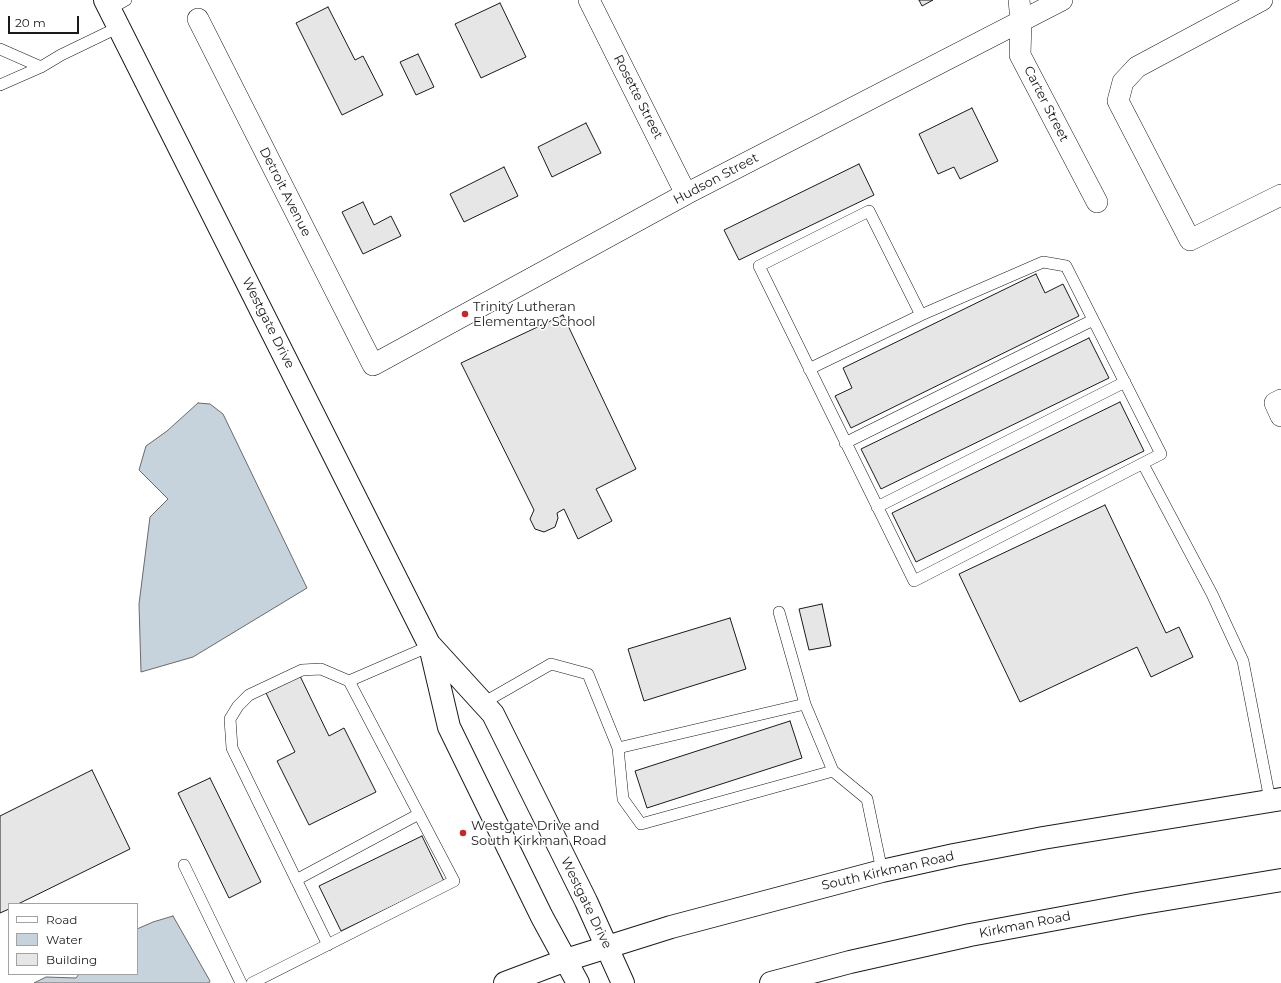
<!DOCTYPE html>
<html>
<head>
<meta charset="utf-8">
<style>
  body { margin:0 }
  #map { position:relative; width:1281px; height:983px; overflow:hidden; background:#fff; font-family:Montserrat,sans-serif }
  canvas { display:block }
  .legend { position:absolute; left:8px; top:903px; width:130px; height:72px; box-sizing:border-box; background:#fff; border:1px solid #a3a3a3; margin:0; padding:5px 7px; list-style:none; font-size:12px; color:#1a1a1a }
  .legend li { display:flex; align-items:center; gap:8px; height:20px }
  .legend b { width:20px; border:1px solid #a3a3a3 }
  .scale { position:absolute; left:8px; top:16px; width:71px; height:18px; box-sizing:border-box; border:2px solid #1a1a1a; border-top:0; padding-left:5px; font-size:12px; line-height:14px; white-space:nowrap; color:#1a1a1a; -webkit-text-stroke:3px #fff; paint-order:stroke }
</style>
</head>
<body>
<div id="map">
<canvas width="1281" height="983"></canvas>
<ul class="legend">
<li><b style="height:5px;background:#fff"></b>Road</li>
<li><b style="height:11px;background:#c6d2dc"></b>Water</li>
<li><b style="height:11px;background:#e6e6e6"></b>Building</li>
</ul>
<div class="scale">20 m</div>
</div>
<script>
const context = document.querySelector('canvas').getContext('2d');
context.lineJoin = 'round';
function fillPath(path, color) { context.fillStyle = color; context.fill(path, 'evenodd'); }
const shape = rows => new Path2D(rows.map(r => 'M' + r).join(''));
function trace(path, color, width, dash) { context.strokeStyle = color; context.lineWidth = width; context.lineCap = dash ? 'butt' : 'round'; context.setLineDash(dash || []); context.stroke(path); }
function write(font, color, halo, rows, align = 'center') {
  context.font = font + ' Montserrat,sans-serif'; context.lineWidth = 3; context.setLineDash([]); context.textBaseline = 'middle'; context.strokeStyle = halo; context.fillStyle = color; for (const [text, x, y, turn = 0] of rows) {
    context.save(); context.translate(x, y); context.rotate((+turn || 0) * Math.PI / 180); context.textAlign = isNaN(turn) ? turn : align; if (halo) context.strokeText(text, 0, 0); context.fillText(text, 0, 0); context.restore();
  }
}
const water = shape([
  [198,403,210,404,223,414,307,588,193,657,141,672,139,604,150,517,168,499,139,470,146,446,167,431,198,403],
  [173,916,210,981,209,983,34,983,46,977,76,978,79,974,137,974,137,929,153,922,173,916]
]);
const building = shape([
  [919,0,933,0,922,6,919,0],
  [500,3,526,57,481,78,455,24,500,3],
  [328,7,355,60,363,56,383,95,342,115,296,23,328,7],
  [418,54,434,87,416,95,400,62,418,54],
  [972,108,998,161,960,179,954,167,938,174,919,134,972,108],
  [586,123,601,153,552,177,538,147,586,123],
  [859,164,874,195,739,260,724,230,859,164],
  [504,167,518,196,464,222,450,194,504,167],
  [363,202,374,225,391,216,401,236,363,254,342,212,363,202],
  [1036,274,1045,293,1063,284,1079,316,851,428,835,396,852,388,843,368,1036,274],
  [563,315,636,469,596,489,612,521,578,539,564,509,557,513,558,518,555,527,544,532,535,529,530,519,534,510,461,363,563,315],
  [1089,338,1109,378,881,489,861,449,1089,338],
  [1120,402,1144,451,916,562,892,513,1120,402],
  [1105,505,1166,633,1179,627,1193,657,1151,677,1137,647,1020,702,959,574,1105,505],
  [822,604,831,646,809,650,799,609,822,604],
  [730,618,746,669,644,701,628,649,730,618],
  [300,676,329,736,344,728,376,792,309,825,277,761,295,752,266,693,300,676],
  [790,721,802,758,647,808,635,771,790,721],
  [92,770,130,849,18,904,9,904,9,909,0,913,0,816,92,770],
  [210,778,261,882,229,898,178,793,210,778],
  [422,836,444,881,341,931,319,886,422,836]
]);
const lane = shape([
  [110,9,126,0],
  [0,49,41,67],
  [0,85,41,67,61,55,119,27],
  [869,211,921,315,1043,262,1066,266,1161,454,914,581,759,266,869,211],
  [809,369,921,315],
  [845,443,1093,320],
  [1143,464,1212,594,1243,661,1270,800],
  [877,507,1125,382],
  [779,612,805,704],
  [483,703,551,664,588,674,618,748,623,799,641,824,833,771,805,704,618,748],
  [833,771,867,799,882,871],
  [184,865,241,983],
  [296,880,419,814],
  [328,945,232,748,230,719,238,706,249,695,302,670,321,669,349,681],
  [252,983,454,881,349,681,430,646]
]);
const street = shape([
  [589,0,686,194],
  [1019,0,1021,21,1020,55,1097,202],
  [1262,0,1137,67,1123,82,1118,101,1190,240,1281,195],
  [198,19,373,365,686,194,1062,0],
  [1281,400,1275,403,1281,416]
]);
const secondary = shape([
  [105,0,430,646,449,727,542,917,578,983],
  [431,646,493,714,586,901,623,983]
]);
const primary = shape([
  [505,983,566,960,671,927,882,871,954,855,1043,838,1281,799],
  [771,983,850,962,970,935,1137,904,1281,880]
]);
const markers = [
  [465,314,4,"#c62828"],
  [463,833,4,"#c62828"]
];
const streetNames = [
  ["Rosette Street",638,97,63],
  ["Carter Street",1046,104,63],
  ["Hudson Street",716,179,-28],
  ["Detroit Avenue",285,192,63],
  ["Westgate Drive",268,323,63],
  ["South Kirkman Road",888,871,-13],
  ["Westgate Drive",586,903,64],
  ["Kirkman Road",1025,925,-11]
];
const poiNames = [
  ["Trinity Lutheran",473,307],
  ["Elementary School",473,322],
  ["Westgate Drive and",471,826],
  ["South Kirkman Road",471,841]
];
fillPath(water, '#c6d2dc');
trace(water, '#6a6a6a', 1);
fillPath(building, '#e6e6e6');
trace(building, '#1a1a1a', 1);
trace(lane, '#1a1a1a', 12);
trace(street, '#1a1a1a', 22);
trace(secondary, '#1a1a1a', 24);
trace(primary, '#1a1a1a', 24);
trace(lane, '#fff', 11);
trace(street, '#fff', 21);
trace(secondary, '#fff', 22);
trace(primary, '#fff', 22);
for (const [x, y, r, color] of markers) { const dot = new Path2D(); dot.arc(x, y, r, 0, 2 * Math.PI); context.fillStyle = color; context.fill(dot); trace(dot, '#fff', 1.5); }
write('13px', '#1a1a1a', '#fff', streetNames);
write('13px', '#1a1a1a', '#fff', poiNames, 'left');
</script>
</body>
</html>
